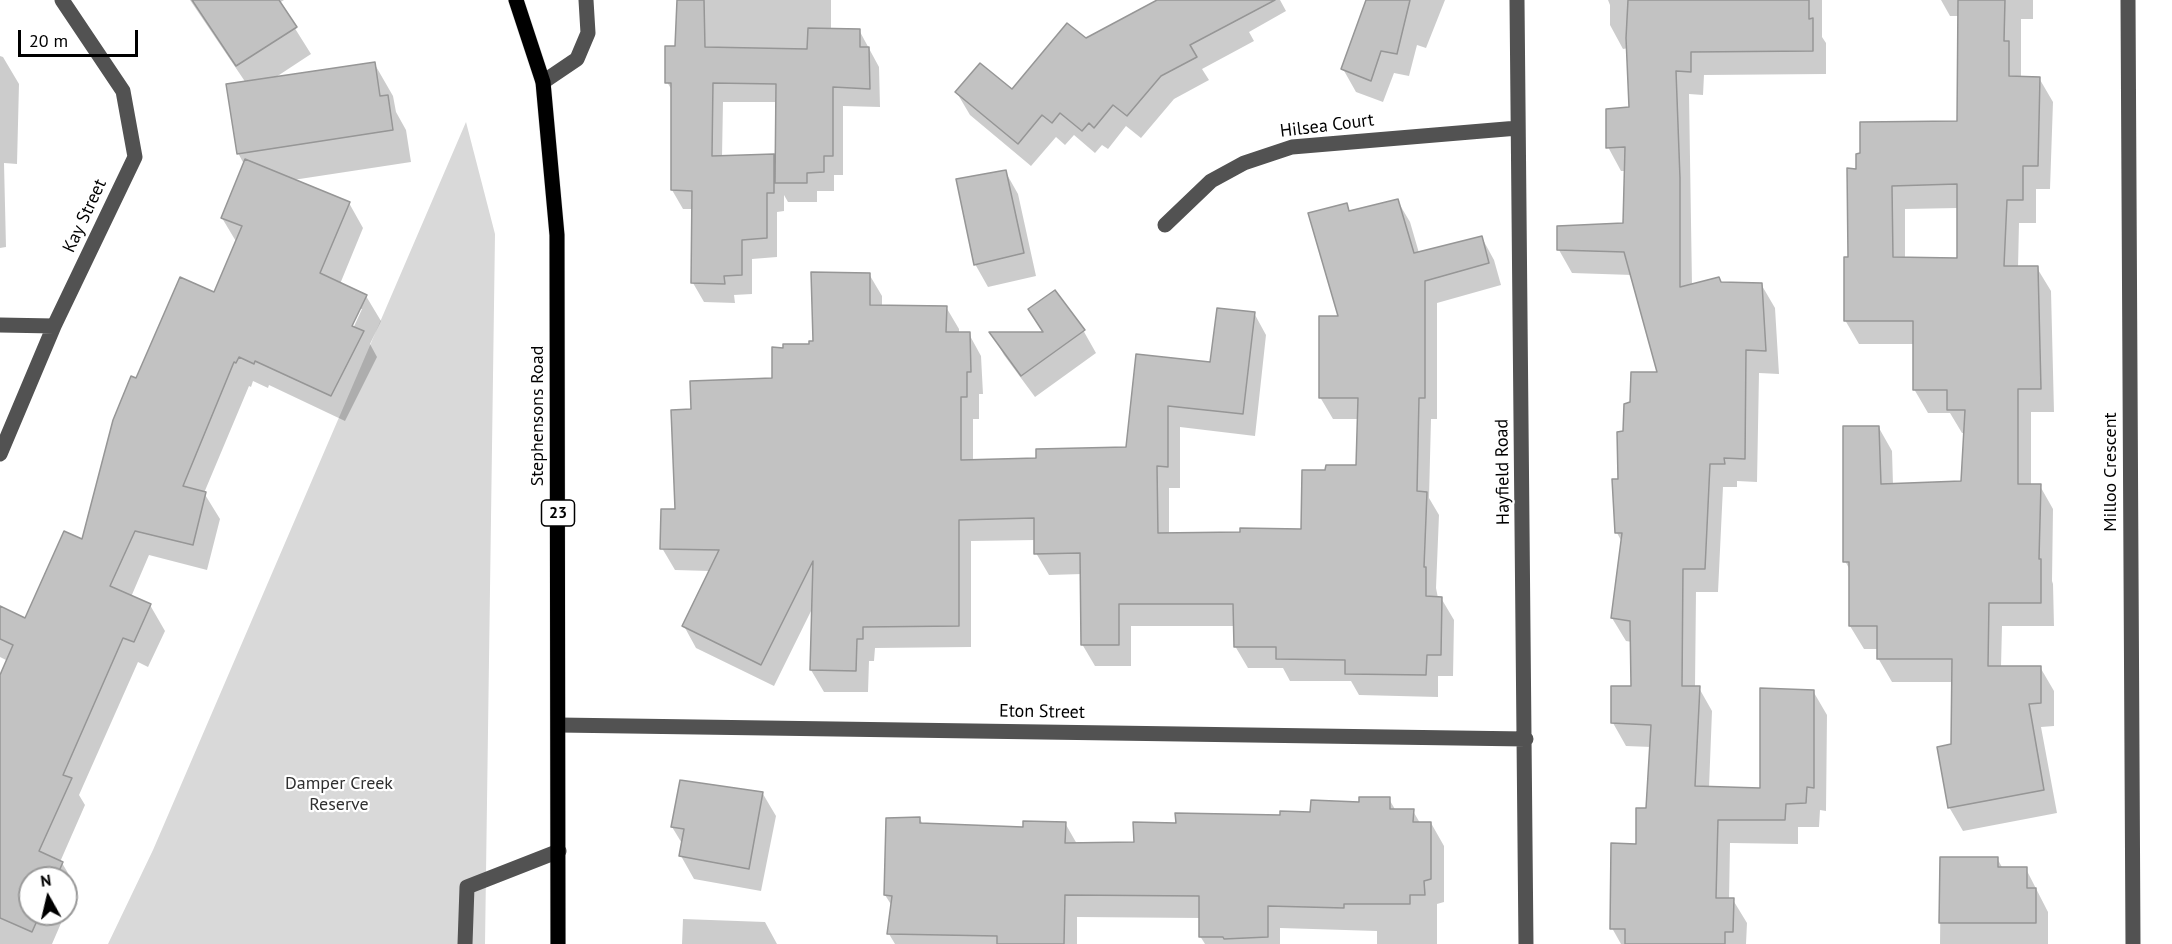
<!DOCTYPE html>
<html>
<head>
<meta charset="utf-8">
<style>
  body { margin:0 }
  #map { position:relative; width:2172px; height:944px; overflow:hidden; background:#fff; font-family:"PT Sans",sans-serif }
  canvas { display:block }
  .north { position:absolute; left:18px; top:866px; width:60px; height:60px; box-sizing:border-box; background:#fff; border:2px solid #999; border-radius:50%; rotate:352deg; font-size:16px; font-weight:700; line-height:24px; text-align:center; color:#000 }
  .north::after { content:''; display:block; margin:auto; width:21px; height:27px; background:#000; clip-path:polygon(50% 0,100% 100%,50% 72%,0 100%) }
  .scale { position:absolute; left:18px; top:30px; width:120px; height:27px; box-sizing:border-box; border:3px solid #000; border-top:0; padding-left:8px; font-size:18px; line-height:21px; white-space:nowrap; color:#000; -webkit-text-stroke:4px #fff; paint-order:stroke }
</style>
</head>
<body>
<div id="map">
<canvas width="2172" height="944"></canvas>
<div class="north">N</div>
<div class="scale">20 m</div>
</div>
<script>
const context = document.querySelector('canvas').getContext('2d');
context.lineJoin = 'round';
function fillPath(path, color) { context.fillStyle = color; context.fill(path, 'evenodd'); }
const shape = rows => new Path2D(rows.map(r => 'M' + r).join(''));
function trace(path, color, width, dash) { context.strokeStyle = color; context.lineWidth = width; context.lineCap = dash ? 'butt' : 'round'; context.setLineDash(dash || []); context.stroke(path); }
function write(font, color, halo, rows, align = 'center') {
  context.font = font + ' "PT Sans",sans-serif'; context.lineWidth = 4.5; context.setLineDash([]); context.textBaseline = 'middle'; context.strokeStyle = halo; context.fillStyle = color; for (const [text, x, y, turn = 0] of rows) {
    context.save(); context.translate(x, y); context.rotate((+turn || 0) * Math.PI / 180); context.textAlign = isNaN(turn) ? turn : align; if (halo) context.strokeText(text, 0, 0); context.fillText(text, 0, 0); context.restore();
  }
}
const green = shape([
  [466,122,495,234,485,944,108,944,153,850]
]);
const shadow = shape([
  [190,0,284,0,279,3,311,54,273,79,374,63,393,96,396,112,406,130,411,162,293,180,349,203,363,228,340,284,366,296,381,321,370,344,377,357,345,421,269,385,268,388,253,381,251,387,249,386,204,493,220,519,207,570,149,555,131,597,150,605,165,631,148,667,138,662,79,795,85,805,60,862,62,863,77,888,66,913,66,878,30,878,30,914,65,914,52,944,0,944,0,679,8,661,0,657,0,608,26,620,83,541,136,380,215,294,237,243,222,218,244,164,238,153,246,83],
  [359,309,362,309,351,333,348,332],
  [686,0,831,0,831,30,859,30,879,67,880,107,843,106,843,175,834,175,834,191,817,191,817,202,788,202,784,195,784,211,777,212,777,257,752,259,752,294,734,295,735,303,704,302,693,283,693,209,683,209,672,190,673,92,667,82],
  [723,102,777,102,777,163,773,156,722,157],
  [1158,0,1280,0,1286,11,1249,32,1254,41,1202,69,1209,80,1174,99,1141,138,1126,126,1108,149,1102,145,1095,153,1074,135,1065,145,1056,137,1031,166,970,115,957,93,1012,91,1085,40],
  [1368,0,1445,0,1426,48,1417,45,1409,76,1394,73,1383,102,1356,92,1343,69],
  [1608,0,1822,0,1822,37,1826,43,1826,74,1704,75,1703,95,1689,94,1692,286,1721,283,1761,284,1775,308,1779,374,1759,373,1757,482,1737,481,1737,487,1723,487,1718,592,1696,592,1695,687,1699,688,1712,711,1709,788,1761,790,1813,691,1827,715,1826,811,1820,810,1819,827,1798,827,1798,844,1730,843,1729,900,1733,900,1747,923,1746,944,1621,944,1612,928,1648,810,1651,747,1626,746,1613,723,1633,688,1632,642,1626,641,1612,618,1622,542,1617,533,1620,481,1624,432,1632,404,1659,374,1632,275,1572,273,1559,250,1624,224,1626,171,1621,171,1608,147,1631,108,1629,48,1623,49,1610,25,1610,5],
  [1941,0,2033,0,2033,19,2021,19,2021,78,2039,78,2053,102,2050,189,2036,189,2036,223,2019,223,2018,268,2037,268,2051,291,2054,412,2031,412,2031,486,2040,486,2053,509,2052,581,2053,584,2054,626,2002,626,2001,667,2040,667,2054,691,2054,726,2041,727,2057,813,1963,831,1949,807,1953,682,1892,682,1878,658,1879,649,1864,649,1850,626,1850,570,1845,561,1879,428,1892,451,1893,485,1962,483,1965,433,1962,433,1950,413,1928,413,1914,389,1914,344,1859,344,1845,320,1858,170,1958,123,1958,16,1950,16],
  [1958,208,1959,259,1905,259,1905,209],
  [0,56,3,57,19,84,17,164,4,163,6,247,0,248],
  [1005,171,1018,194,1036,276,988,287,975,264],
  [1397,200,1410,222,1419,253,1482,238,1494,260,1501,285,1437,303,1437,419,1431,419,1429,498,1439,515,1436,588,1438,598,1441,598,1454,620,1453,676,1438,676,1438,697,1359,695,1351,681,1290,681,1283,668,1248,668,1235,646,1235,626,1131,626,1131,666,1095,666,1082,644,1082,574,1049,575,1036,553,1036,540,971,541,971,647,875,648,874,661,869,661,868,692,824,692,811,670,813,607,774,686,696,648,684,626,710,571,675,570,662,548,676,511,692,411,774,380,785,349,810,346,814,342,869,274,882,296,882,307,946,307,959,329,959,334,969,334,981,356,983,394,979,394,979,419,973,419,973,461,1038,460,1127,449,1137,356,1212,364,1254,313,1266,335,1255,436,1180,427,1180,488,1169,488,1169,534,1303,531,1327,472,1357,467,1358,419,1333,419,1320,397,1340,318,1346,205,1350,212],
  [1083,330,1096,353,1035,397,1004,355,992,334,1044,334],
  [763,794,776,816,761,891,694,879,681,856,683,845,672,827],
  [1389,799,1396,811,1413,811,1420,823,1431,823,1444,846,1444,902,1437,904,1437,944,1377,944,1377,931,1280,928,1280,944,1205,944,1200,936,1200,918,1077,917,1077,944,895,944,889,934,892,906,885,895,919,818,923,824,1024,828,1065,823,1077,844,1135,843,1177,825,1312,813],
  [1941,858,1997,858,2003,869,2026,869,2048,912,2048,944,1940,944],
  [683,919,765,922,777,944,682,944]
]);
const building = shape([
  [192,0,279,0,297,27,236,66,192,0],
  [677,0,704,0,705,47,807,49,808,28,860,29,860,47,869,47,870,89,833,87,833,156,824,156,824,172,807,173,807,183,775,183,776,84,713,83,712,156,774,154,774,193,767,193,767,238,742,240,742,275,724,276,725,284,691,283,692,191,671,190,671,83,665,83,665,46,675,46,677,0],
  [1157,0,1275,0,1190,45,1197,57,1161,76,1127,116,1113,105,1094,128,1089,123,1082,131,1060,113,1052,123,1042,115,1018,144,955,92,980,63,1012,89,1067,23,1086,38,1157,0],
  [1366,0,1410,0,1397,54,1381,51,1371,81,1341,69,1366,0],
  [1628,0,1809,0,1809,19,1813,18,1813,51,1691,52,1691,72,1676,71,1680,178,1680,287,1719,277,1721,282,1762,283,1766,351,1746,350,1745,459,1724,458,1725,464,1710,464,1705,569,1683,569,1682,686,1700,686,1695,786,1760,788,1760,688,1814,690,1814,788,1807,787,1806,803,1786,804,1785,820,1718,820,1716,898,1734,898,1733,932,1725,932,1725,944,1625,944,1625,929,1610,929,1611,843,1636,844,1636,808,1646,808,1651,725,1611,723,1611,686,1631,686,1630,621,1611,618,1622,533,1615,533,1612,479,1618,479,1617,432,1623,431,1624,404,1630,402,1631,372,1657,372,1624,252,1557,250,1557,226,1623,223,1625,147,1606,148,1606,109,1629,107,1626,38,1628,0],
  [1958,0,2005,0,2004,41,2009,41,2009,76,2040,77,2038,166,2023,166,2023,200,2007,200,2004,266,2038,266,2041,389,2018,389,2018,484,2041,484,2039,559,2041,559,2041,603,1989,603,1988,666,2041,666,2041,703,2029,704,2044,790,1948,808,1937,747,1951,744,1952,659,1877,659,1877,626,1849,626,1849,562,1843,562,1843,426,1879,426,1881,484,1961,481,1965,410,1947,410,1947,390,1913,390,1913,321,1844,321,1844,257,1848,257,1847,168,1856,169,1856,154,1860,153,1860,122,1957,121,1958,0],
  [1957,184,1957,258,1893,257,1892,186,1957,184],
  [375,62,380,96,388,95,393,130,237,154,226,84,375,62],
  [245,159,350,202,320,273,367,295,352,326,364,331,331,396,255,361,254,364,239,357,236,363,234,362,183,486,206,492,193,545,135,531,110,586,151,604,134,642,123,638,63,775,72,778,39,851,63,862,56,878,30,878,30,914,40,914,32,932,0,918,0,675,13,645,0,639,0,606,25,618,64,531,82,539,113,420,131,376,136,378,180,277,214,292,242,226,221,218,245,159],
  [1006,170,1024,253,974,265,956,179,1006,170],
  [1398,199,1414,253,1482,236,1489,263,1425,281,1425,398,1419,398,1417,491,1427,492,1424,567,1426,567,1426,596,1442,597,1441,655,1427,655,1426,675,1345,674,1345,660,1276,659,1276,647,1234,647,1233,604,1119,604,1119,645,1081,645,1080,553,1034,554,1034,518,959,520,959,626,863,627,863,639,857,639,856,671,810,670,813,561,761,665,682,626,719,550,660,549,661,509,675,509,671,410,691,409,690,381,772,378,772,347,783,348,783,344,809,344,809,341,813,341,811,272,870,273,870,305,947,306,946,332,970,332,971,372,967,372,967,397,961,397,961,460,1036,458,1036,449,1126,447,1136,354,1210,362,1217,308,1255,312,1243,414,1168,406,1168,467,1157,466,1158,533,1240,532,1240,528,1301,529,1302,470,1325,470,1326,465,1356,465,1358,398,1319,398,1319,316,1338,316,1308,213,1347,203,1349,211,1398,199],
  [1055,290,1085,330,1021,376,989,332,1043,332,1028,309,1055,290],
  [680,780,763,792,749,869,679,856,684,829,671,827,680,780],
  [1359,797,1390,797,1390,809,1414,809,1413,822,1431,822,1431,879,1424,881,1425,895,1410,895,1410,904,1344,904,1344,908,1268,906,1268,937,1224,939,1223,937,1199,937,1199,896,1065,895,1064,944,997,944,997,936,887,934,892,896,884,895,886,818,920,817,920,823,1023,827,1023,821,1066,822,1065,843,1134,842,1133,822,1176,823,1175,813,1280,815,1280,811,1310,812,1311,800,1359,802,1359,797],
  [1940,857,1998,857,1998,867,2027,867,2027,888,2036,888,2036,923,1939,923,1940,857]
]);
const minor = shape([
  [1517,0,1526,944],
  [2128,0,2133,944],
  [543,82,577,59,588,33,586,0],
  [1165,225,1211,181,1244,163,1292,147,1518,128],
  [0,325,54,326],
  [0,454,54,326,135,157,123,91,62,0],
  [559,725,1526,739],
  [465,944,467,887,559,851]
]);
const major = shape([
  [516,0,543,82,557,235,558,944]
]);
const shields = [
  [558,513,33]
];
const shieldNames = [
  ["23",558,513]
];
const streetNames = [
  ["Hilsea Court",1327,126,-7],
  ["Kay Street",85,216,-65],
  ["Stephensons Road",538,416,-90],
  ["Hayfield Road",1503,472,-91],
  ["Milloo Crescent",2111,472,-90],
  ["Eton Street",1042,712,1]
];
const parkNames = [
  ["Damper Creek",339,784],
  ["Reserve",339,805]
];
fillPath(green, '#d9d9d9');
fillPath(shadow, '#0003');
fillPath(building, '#c2c2c2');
trace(building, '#969696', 1.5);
trace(major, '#dbdbdb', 16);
trace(minor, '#525252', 15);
trace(major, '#000', 15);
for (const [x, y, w] of shields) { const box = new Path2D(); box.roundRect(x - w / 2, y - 13, w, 26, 4.5); context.fillStyle = '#fff'; context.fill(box); trace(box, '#000', 1.5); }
write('bold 16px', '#000', null, shieldNames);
write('18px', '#000', '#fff', streetNames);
write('18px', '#303030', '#fff', parkNames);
</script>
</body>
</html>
